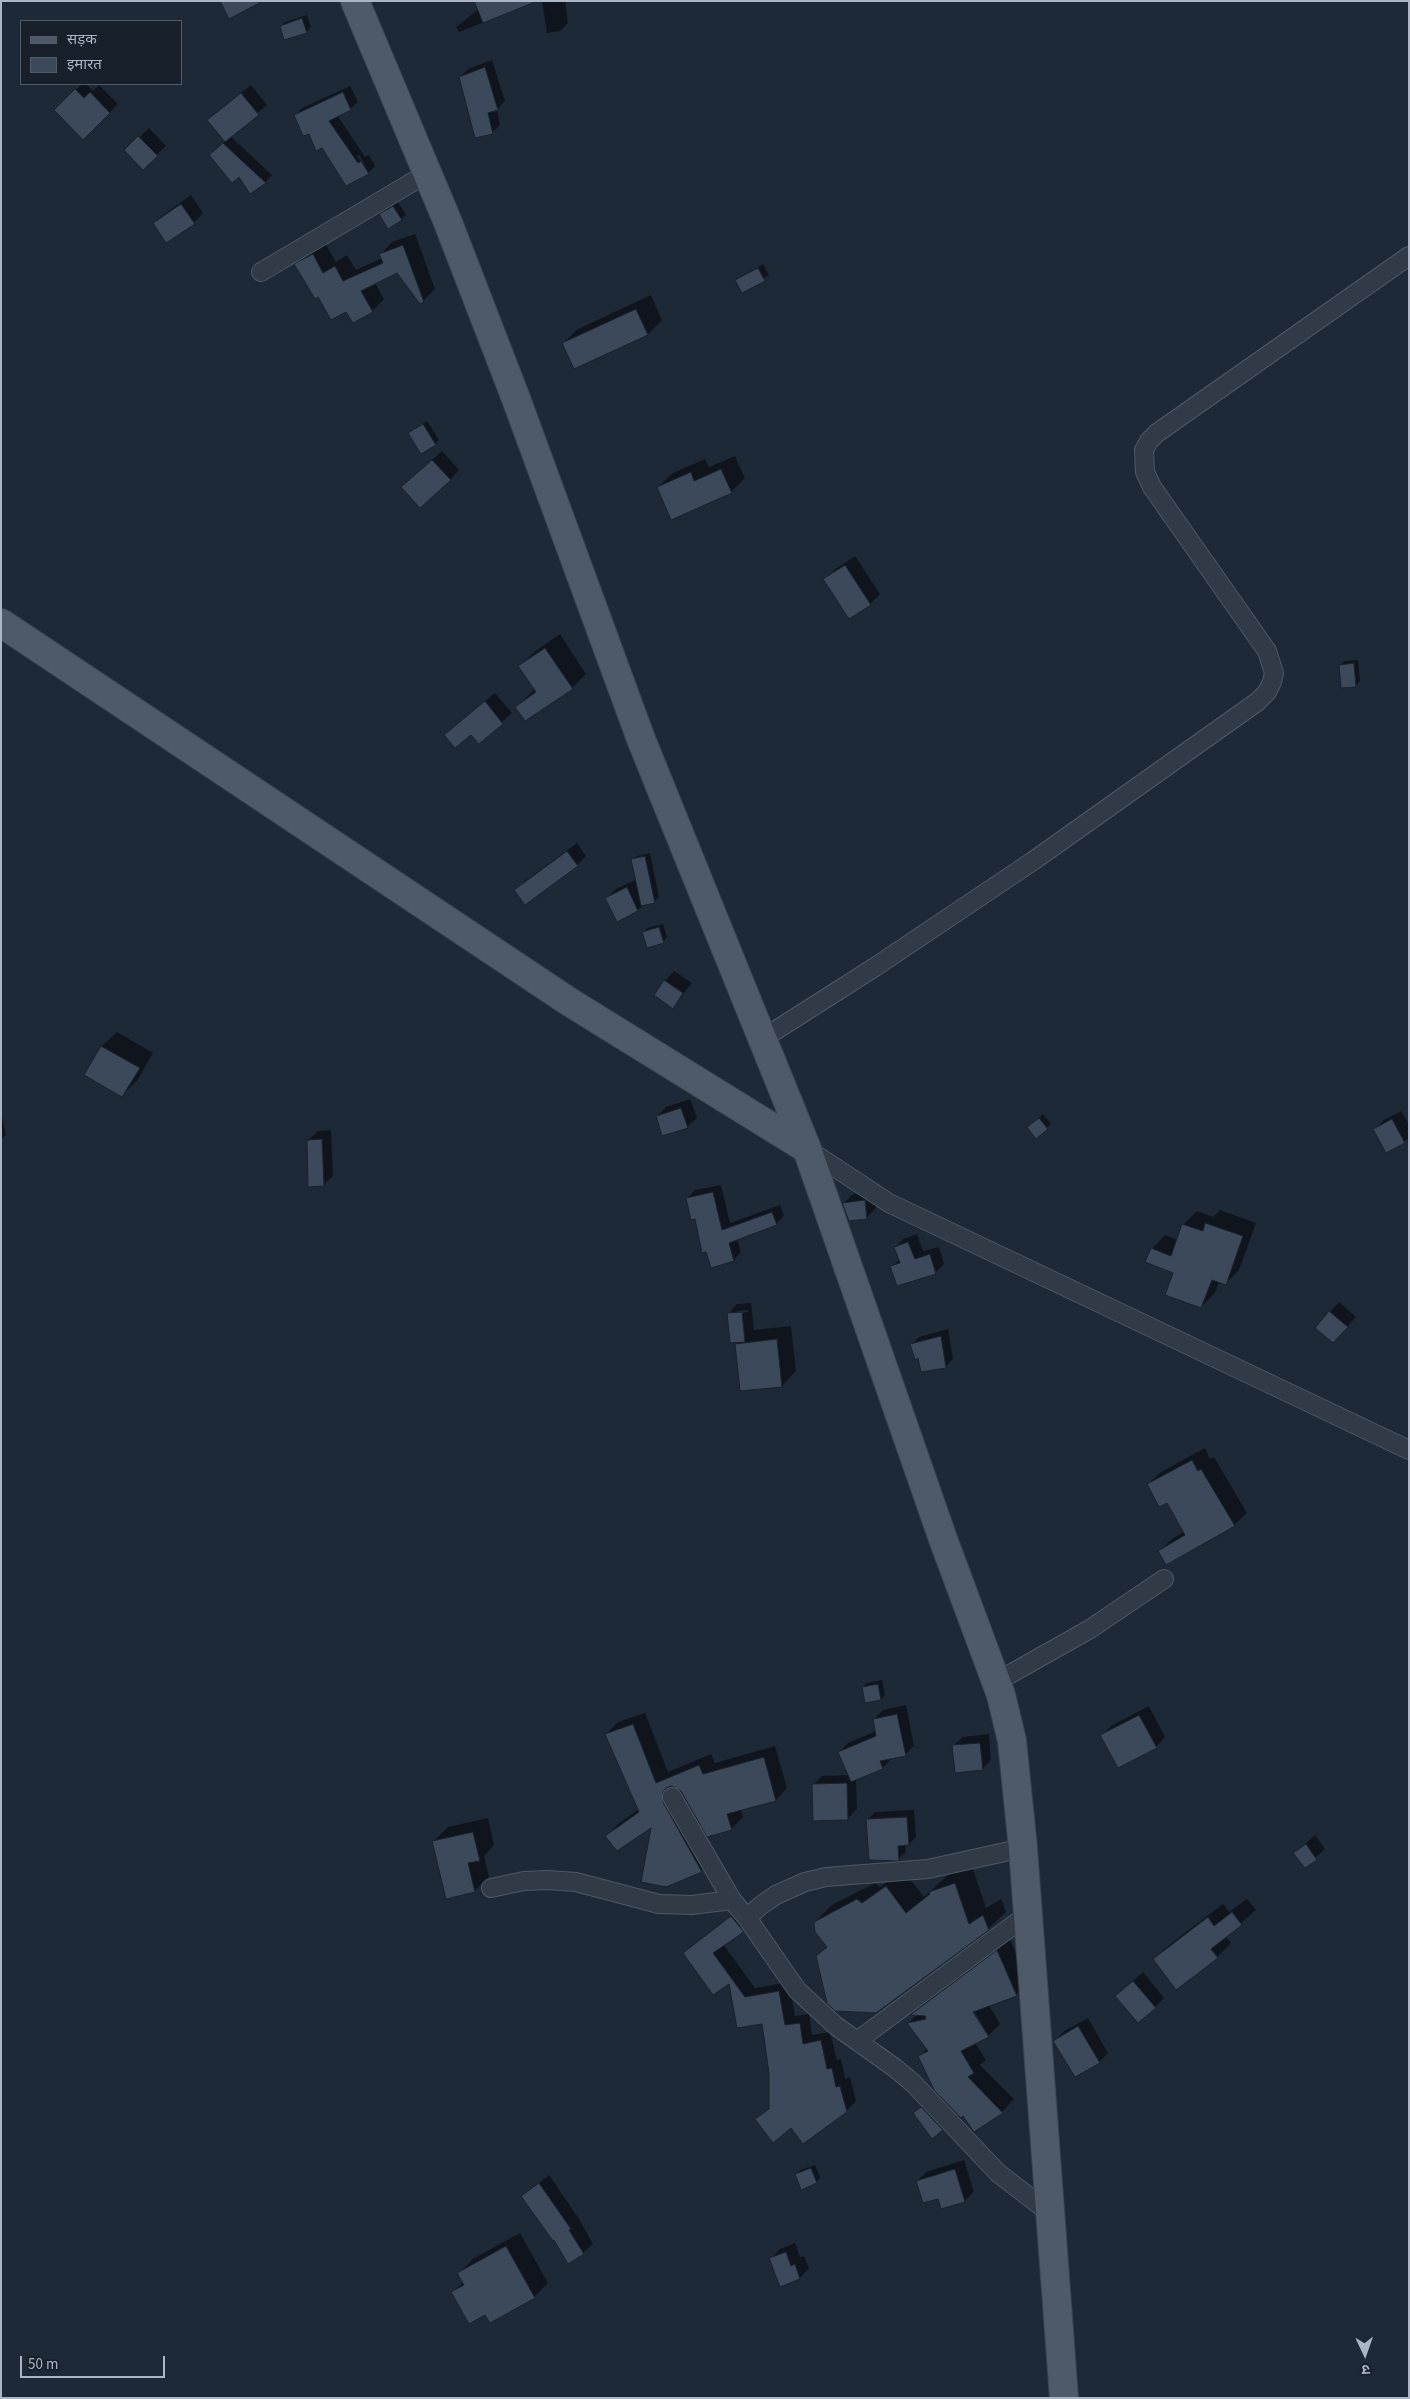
<!DOCTYPE html>
<html>
<head>
<meta charset="utf-8">
<style>
  body { margin:0 }
  #map { position:relative; width:1410px; height:2399px; overflow:hidden; background:#1e2937; font-family:"Source Sans 3","Noto Sans Devanagari",sans-serif }
  canvas { display:block }
  .frame { position:absolute; inset:0; border:2px solid #abb5c5; pointer-events:none }
  .legend { position:absolute; left:20px; top:20px; width:162px; height:65px; box-sizing:border-box; background:#17202b; border:1px solid #525c69; margin:0; padding:6px 9px; list-style:none; font-size:15px; color:#abb5c5 }
  .legend li { display:flex; align-items:center; gap:10px; height:25px }
  .legend b { width:25px; border:1px solid #525c69 }
  .north { position:absolute; left:1340px; top:2329px; width:50px; height:50px; -webkit-text-stroke:4px #17202b; paint-order:stroke; rotate:177deg; font-size:14px; font-weight:700; line-height:20px; text-align:center; color:#abb5c5 }
  .north::after { content:''; display:block; margin:auto; width:18px; height:22px; background:#abb5c5; clip-path:polygon(50% 0,100% 100%,50% 72%,0 100%) }
  .scale { position:absolute; left:20px; top:2356px; width:145px; height:22px; box-sizing:border-box; border:2px solid #abb5c5; border-top:0; padding-left:6px; font-size:15px; line-height:18px; white-space:nowrap; color:#abb5c5; -webkit-text-stroke:4px #17202b; paint-order:stroke }
</style>
</head>
<body>
<div id="map">
<canvas width="1410" height="2399"></canvas>
<div class="frame"></div>
<ul class="legend">
<li><b style="height:6px;background:#4f5a68"></b>सड़क</li>
<li><b style="height:14px;background:#3b495a"></b>इमारत</li>
</ul>
<div class="north">उ</div>
<div class="scale">50 m</div>
</div>
<script>
const context = document.querySelector('canvas').getContext('2d');
context.lineJoin = 'round';
function fillPath(path, color) { context.fillStyle = color; context.fill(path, 'evenodd'); }
const shape = rows => new Path2D(rows.map(r => 'M' + r).join(''));
function trace(path, color, width, dash) { context.strokeStyle = color; context.lineWidth = width; context.lineCap = dash ? 'butt' : 'round'; context.setLineDash(dash || []); context.stroke(path); }
const shadow = shape([
  [532,1,523,7,459,32,456,27,479,9],
  [542,1,565,1,568,23,560,31,547,33],
  [307,15,311,27,306,32,281,26,285,22],
  [492,60,505,101,497,110,500,125,492,133,460,77,468,69],
  [82,84,86,84,93,91,99,85,118,104,83,138,55,110],
  [251,85,267,105,230,136,272,175,265,182,239,175,217,148,226,141,218,111],
  [350,86,358,102,350,109,337,115,365,157,369,155,375,166,369,172,359,155,357,156,369,172,347,185,323,146,295,116,302,108],
  [149,128,166,146,143,168,126,150],
  [191,195,203,213,194,223,154,223,164,214],
  [398,202,406,215,401,219,381,214],
  [415,234,435,289,423,301,398,272,375,283,384,299,372,311,347,310,318,296,296,265,308,253,325,243,336,262,347,255,356,270,382,258,381,254,392,242],
  [763,264,769,275,743,291,737,280],
  [651,295,662,320,648,334,574,367,563,343,578,329],
  [427,421,439,440,435,444,410,433],
  [442,451,459,470,450,480,412,478],
  [735,456,745,478,731,492,658,487,673,473,705,459,709,467],
  [855,556,880,594,870,604,850,617,825,579,834,570],
  [560,634,586,674,572,688,516,707,535,689,520,666,534,652],
  [1358,660,1360,681,1355,686,1340,665,1345,661],
  [495,693,512,713,479,742,471,733,455,726],
  [577,843,586,856,577,865,515,890,525,881],
  [650,853,659,897,654,902,644,904,638,910,617,920,606,898,616,889,637,879,632,860,637,856],
  [663,924,667,937,663,942,643,933,647,928],
  [674,971,692,983,673,1007,665,981],
  [117,1032,153,1053,137,1081,122,1095,86,1074,102,1046],
  [690,1099,697,1118,687,1127,657,1116,666,1107],
  [1401,1111,1409,1124,1409,1138,1404,1142,1375,1129,1384,1120],
  [1,1113,6,1135,1,1140],
  [1043,1114,1051,1124,1047,1128,1032,1123],
  [331,1130,333,1176,323,1185,308,1140,318,1131],
  [721,1185,730,1223,780,1205,784,1216,776,1224,737,1238,741,1252,734,1260,696,1218,687,1198,695,1190],
  [874,1191,876,1208,866,1218,844,1203,853,1194],
  [1220,1210,1256,1223,1239,1270,1225,1284,1219,1282,1215,1293,1201,1307,1175,1273,1152,1249,1165,1235,1178,1240,1183,1225,1197,1211,1213,1217],
  [917,1234,923,1251,939,1247,944,1264,936,1272,892,1267,900,1259,895,1248,903,1239],
  [1339,1302,1356,1317,1342,1332,1316,1327],
  [751,1303,754,1330,791,1326,796,1371,782,1386,737,1344,740,1341,728,1314,737,1304],
  [748,1310,748,1312,737,1314,737,1311],
  [948,1329,953,1359,945,1367,919,1357,912,1345,919,1337],
  [1205,1448,1210,1459,1214,1457,1247,1513,1234,1525,1159,1551,1172,1539,1185,1531,1167,1501,1148,1484,1161,1472],
  [882,1680,885,1695,881,1699,863,1687,867,1683],
  [906,1705,914,1746,905,1755,891,1759,882,1768,856,1779,857,1809,848,1818,813,1785,822,1776,849,1775,839,1752,848,1743,876,1731,874,1719,883,1710],
  [1149,1706,1165,1737,1156,1747,1102,1736,1111,1726],
  [645,1713,668,1772,711,1754,715,1763,775,1746,787,1788,776,1800,741,1809,743,1817,731,1829,674,1786,674,1790,713,1859,701,1871,652,1825,606,1836,618,1824,639,1809,606,1734,618,1722],
  [989,1734,991,1760,982,1769,953,1746,963,1737],
  [914,1810,916,1837,909,1844,905,1844,906,1852,898,1859,867,1820,875,1812],
  [488,1818,494,1845,484,1856,489,1877,474,1891,434,1841,448,1827],
  [1315,1835,1325,1849,1305,1867,1295,1853],
  [972,1866,986,1908,1001,1899,1006,1912,988,1929,817,1956,828,1945,815,1922,832,1905,875,1883,880,1887,903,1870,924,1897,948,1875],
  [1247,1899,1256,1910,1226,1936,1231,1943,1217,1957,1154,1959,1169,1945,1223,1904,1229,1912],
  [742,1907,752,1921,723,1944,755,1988,789,1982,795,2016,809,2014,812,2035,830,2032,837,2060,841,2059,845,2079,850,2077,856,2101,846,2111,791,2127,757,2120,770,2107,770,2073,763,2023,730,1981,685,1954],
  [1010,1939,1028,1983,1016,1995,989,2005,1000,2024,988,2036,975,2043,986,2060,980,2065,1014,2099,1002,2112,974,2130,920,2056,927,2048,909,2023,917,2014,913,2014,924,2003],
  [971,2006,988,2034,985,2034,969,2008],
  [1143,1972,1164,1998,1155,2007,1126,1987],
  [1088,2018,1108,2053,1099,2062,1055,2041,1064,2031],
  [926,2104,947,2125,942,2129,919,2109],
  [964,2160,974,2192,964,2201,939,2197,917,2181,926,2172],
  [815,2165,820,2178,816,2182,796,2175,800,2170],
  [549,2175,579,2219,593,2244,583,2253,554,2238,523,2196],
  [520,2233,548,2283,534,2297,486,2313,453,2292,464,2282,459,2273,473,2259],
  [795,2243,800,2257,804,2256,809,2268,800,2278,781,2285,771,2258,780,2249]
]);
const building = shape([
  [220,1,263,1,229,19,220,1],
  [474,1,535,1,535,2,483,23,474,1],
  [302,18,307,33,284,40,280,26,302,18],
  [485,67,498,110,488,113,493,134,475,138,459,77,485,67],
  [75,89,84,98,90,92,110,113,83,140,54,110,75,89],
  [343,92,351,110,329,121,358,163,361,161,369,174,346,186,322,148,316,151,309,134,303,136,294,115,343,92],
  [241,93,259,115,225,142,207,120,241,93],
  [138,136,158,156,143,170,124,150,138,136],
  [223,143,241,160,266,183,250,194,239,177,232,183,209,155,223,143],
  [181,204,195,224,166,243,153,223,181,204],
  [393,206,402,220,388,229,379,214,393,206],
  [403,245,424,302,420,304,397,273,361,291,373,312,353,323,346,312,331,320,318,297,315,299,294,264,313,254,323,273,335,266,343,281,383,263,379,254,403,245],
  [758,268,765,281,742,293,735,280,758,268],
  [636,309,648,335,574,369,562,343,636,309],
  [423,424,436,445,421,454,408,433,423,424],
  [432,460,451,480,420,508,401,487,432,460],
  [721,469,732,493,671,520,657,487,691,472,694,481,721,469],
  [845,565,871,605,849,619,823,579,845,565],
  [545,648,573,689,525,721,515,707,536,692,518,666,545,648],
  [1354,663,1356,687,1341,688,1339,665,1354,663],
  [485,701,503,724,479,744,471,735,455,748,444,735,485,701],
  [567,851,578,866,525,905,514,890,567,851],
  [645,856,655,903,641,906,631,859,645,856],
  [627,887,638,911,617,922,605,898,627,887],
  [659,927,664,943,647,948,642,932,659,927],
  [664,980,683,993,673,1009,654,995,664,980],
  [101,1046,140,1068,122,1097,84,1075,101,1046],
  [681,1108,688,1128,662,1136,656,1116,681,1108],
  [1039,1118,1048,1129,1036,1139,1027,1127,1039,1118],
  [1392,1119,1405,1143,1386,1153,1373,1129,1392,1119],
  [322,1139,324,1186,308,1187,307,1140,322,1139],
  [713,1192,722,1230,772,1212,777,1225,729,1243,734,1261,711,1268,706,1252,702,1253,695,1219,691,1220,686,1198,713,1192],
  [865,1200,867,1219,849,1221,842,1203,865,1200],
  [1205,1223,1243,1236,1226,1285,1212,1280,1201,1308,1165,1295,1173,1273,1145,1262,1151,1248,1171,1256,1182,1224,1203,1231,1205,1223],
  [908,1242,915,1259,930,1254,936,1274,897,1286,890,1266,900,1263,894,1247,908,1242],
  [1329,1311,1348,1327,1333,1343,1315,1328,1329,1311],
  [742,1312,745,1342,730,1343,727,1313,742,1312],
  [941,1336,946,1368,921,1372,918,1358,915,1360,910,1344,941,1336],
  [777,1339,782,1387,740,1391,735,1344,777,1339],
  [1192,1460,1198,1471,1201,1469,1235,1526,1166,1565,1158,1551,1185,1535,1167,1503,1159,1507,1147,1484,1192,1460],
  [878,1684,881,1700,865,1703,862,1687,878,1684],
  [897,1714,906,1756,880,1761,883,1769,851,1782,838,1752,876,1736,873,1719,897,1714],
  [1139,1715,1157,1748,1118,1768,1100,1735,1139,1715],
  [633,1724,656,1783,699,1765,703,1774,764,1757,776,1801,727,1814,732,1830,707,1837,681,1791,672,1786,666,1788,663,1792,663,1802,702,1872,666,1887,641,1882,651,1828,617,1851,605,1836,639,1812,605,1734,633,1724],
  [980,1743,983,1770,955,1773,952,1745,980,1743],
  [847,1783,848,1820,813,1821,812,1784,847,1783],
  [907,1817,909,1845,898,1846,899,1861,869,1860,866,1819,907,1817],
  [473,1832,480,1861,468,1863,475,1892,446,1899,432,1841,473,1832],
  [1306,1844,1317,1860,1305,1868,1293,1853,1306,1844],
  [955,1883,969,1924,983,1915,989,1930,876,2013,835,2011,827,2003,816,1956,827,1947,815,1932,814,1922,857,1899,862,1903,886,1886,906,1913,930,1894,929,1892,955,1883],
  [1232,1912,1242,1925,1211,1949,1218,1958,1176,1990,1153,1959,1208,1917,1214,1926,1232,1912],
  [731,1916,744,1932,713,1953,745,1997,779,1991,785,2025,800,2023,803,2044,821,2040,827,2069,832,2068,836,2087,840,2086,847,2112,803,2144,791,2128,773,2143,755,2119,769,2109,769,2073,762,2024,737,2028,729,1984,713,1995,683,1953,731,1916],
  [997,1950,1017,1996,973,2012,989,2037,961,2051,974,2073,968,2077,1003,2113,974,2132,963,2116,961,2118,934,2090,918,2056,928,2051,907,2023,926,2019,925,2016,910,2015,997,1950],
  [1133,1981,1156,2008,1138,2023,1115,1996,1133,1981],
  [1078,2026,1100,2063,1075,2077,1053,2041,1078,2026],
  [921,2107,943,2130,932,2139,913,2113,921,2107],
  [811,2168,817,2183,801,2190,795,2174,811,2168],
  [955,2169,965,2202,941,2209,938,2199,923,2203,916,2181,955,2169],
  [539,2183,571,2229,569,2230,584,2254,568,2264,554,2240,553,2241,521,2196,539,2183],
  [506,2246,535,2298,490,2323,485,2315,469,2324,451,2292,464,2285,457,2273,506,2246],
  [786,2252,791,2266,795,2264,800,2279,780,2287,769,2258,786,2252]
]);
const minor = shape([
  [261,272,426,174],
  [762,1039,875,967,1033,861,1257,702,1267,692,1272,682,1274,673,1267,651,1152,487,1145,472,1144,450,1149,441,1157,433,1409,256],
  [807,1149,889,1203,1409,1450],
  [996,1682,1090,1629,1164,1579],
  [672,1797,732,1900,747,1918,797,1990,836,2026,895,2068,913,2083,998,2173,1050,2213],
  [491,1888,524,1881,547,1880,576,1882,659,1904,692,1905,732,1900],
  [747,1918,760,1906,776,1895,805,1882,826,1877,928,1869,1023,1848],
  [857,2041,1027,1915]
]);
const primary = shape([
  [355,1,447,220,515,396,641,739,807,1149,943,1539,1001,1695,1012,1741,1023,1848,1064,2398],
  [1,623,568,1001,807,1149]
]);
fillPath(shadow, '#0007');
fillPath(building, '#3b495a');
trace(building, '#19222d', 1);
trace(minor, '#4f5865', 20);
trace(primary, '#3b4450', 30);
trace(minor, '#313b47', 18);
trace(primary, '#4f5a68', 28);
</script>
</body>
</html>
